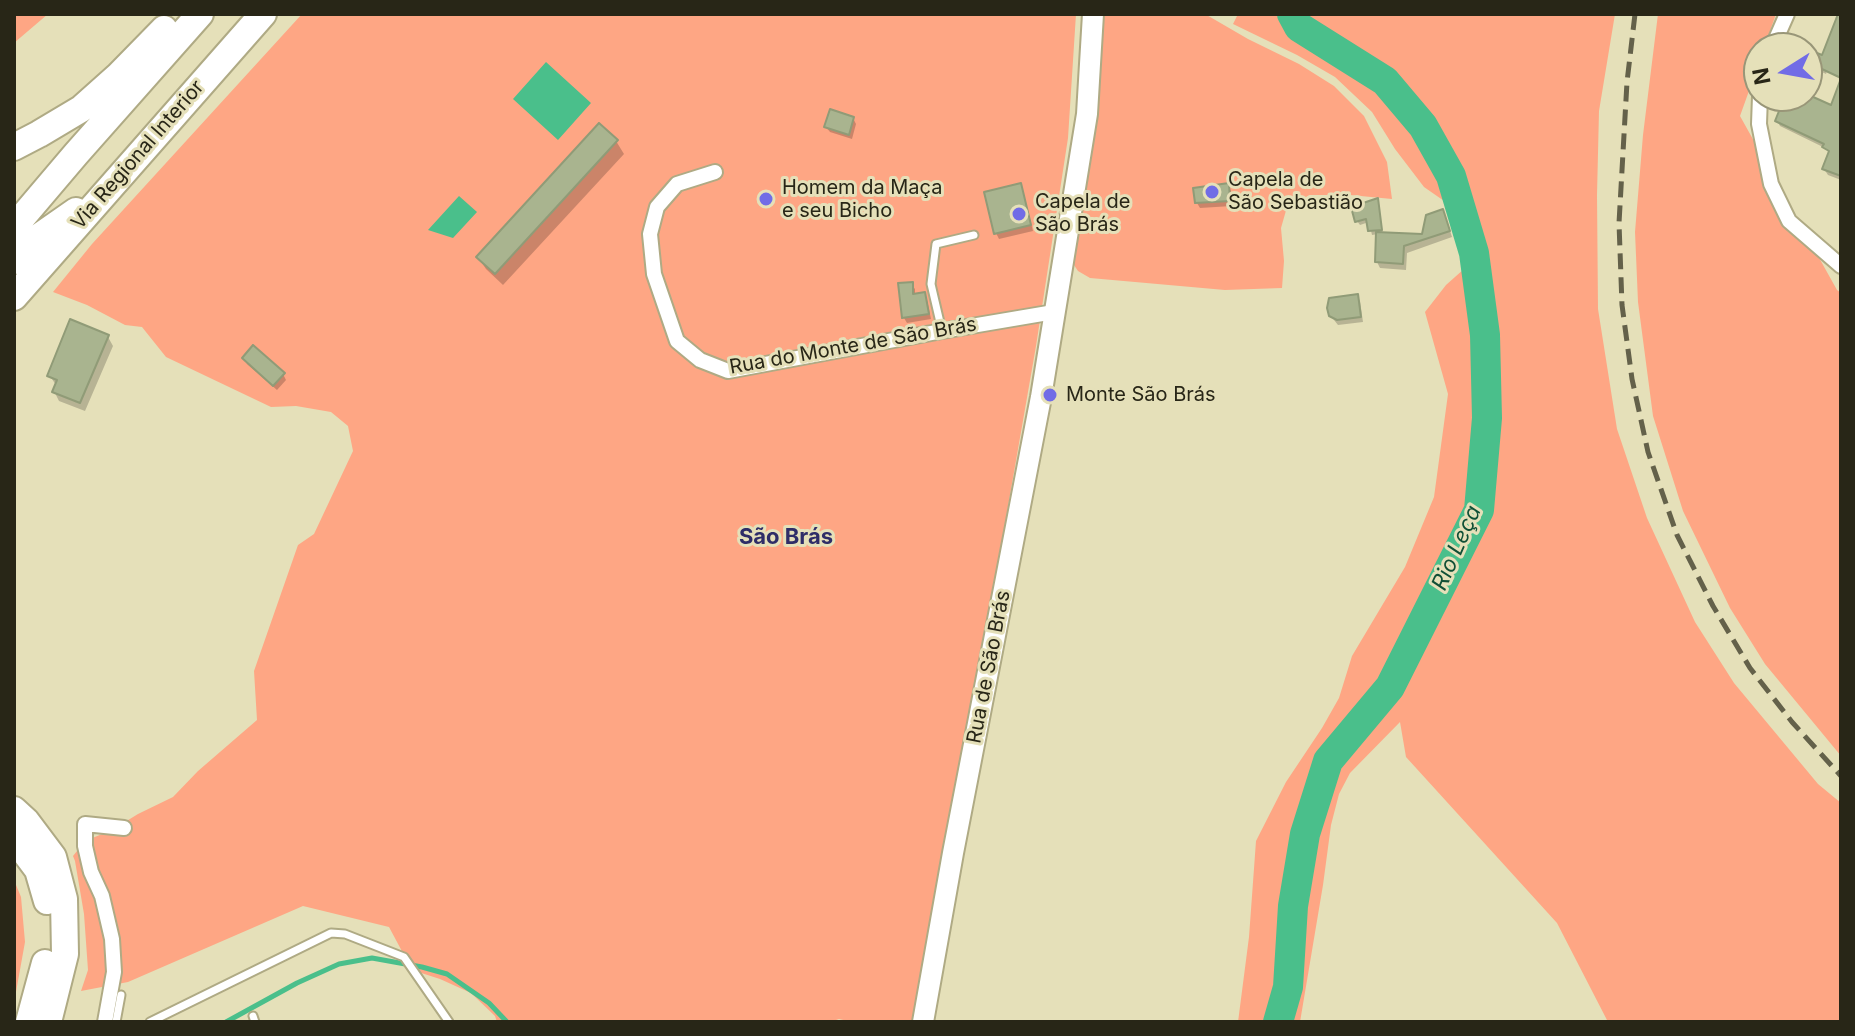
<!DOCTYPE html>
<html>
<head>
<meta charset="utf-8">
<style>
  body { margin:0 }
  #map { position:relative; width:1855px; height:1036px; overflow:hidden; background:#e5e0b9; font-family:Inter,sans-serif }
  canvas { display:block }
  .frame { position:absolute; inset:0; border:16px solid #282617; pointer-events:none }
  .north { position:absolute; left:1743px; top:32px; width:80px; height:80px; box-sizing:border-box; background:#e5e0b9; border:2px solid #999678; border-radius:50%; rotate:259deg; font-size:22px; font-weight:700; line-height:32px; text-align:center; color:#282617 }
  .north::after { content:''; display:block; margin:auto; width:28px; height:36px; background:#716ce6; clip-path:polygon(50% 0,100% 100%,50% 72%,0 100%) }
</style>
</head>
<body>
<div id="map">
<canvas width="1855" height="1036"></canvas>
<div class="frame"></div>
<div class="north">N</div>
</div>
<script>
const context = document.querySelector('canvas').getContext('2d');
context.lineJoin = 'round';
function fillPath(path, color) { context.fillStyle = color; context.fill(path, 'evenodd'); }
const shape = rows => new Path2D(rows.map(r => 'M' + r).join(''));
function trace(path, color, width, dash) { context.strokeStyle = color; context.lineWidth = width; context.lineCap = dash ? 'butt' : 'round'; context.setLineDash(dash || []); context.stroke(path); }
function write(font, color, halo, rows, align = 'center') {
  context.font = font + ' Inter,sans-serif'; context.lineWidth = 6; context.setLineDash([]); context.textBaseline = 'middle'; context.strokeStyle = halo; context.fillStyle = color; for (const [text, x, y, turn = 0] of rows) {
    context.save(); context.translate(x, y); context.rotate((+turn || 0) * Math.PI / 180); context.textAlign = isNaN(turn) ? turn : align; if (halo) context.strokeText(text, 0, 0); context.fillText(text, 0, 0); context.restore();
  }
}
const green = shape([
  [14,14,48,14,14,43],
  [302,14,1076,14,1068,138,1036,346,918,1022,852,1022,839,1019,830,1022,497,1022,495,1016,471,993,440,979,412,970,389,927,303,906,128,982,81,991,88,970,84,914,75,861,73,856,85,841,112,830,138,814,173,797,198,771,257,720,254,671,298,545,314,534,353,451,348,426,331,412,296,406,271,407,166,357,142,327,125,325,87,305,53,292,92,244],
  [1101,14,1205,14,1248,39,1299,64,1334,86,1364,116,1387,162,1392,199,1350,195,1310,195,1287,207,1281,228,1284,261,1282,288,1225,290,1090,278,1078,271,1072,262,1081,224,1096,96],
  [1238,14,1615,14,1599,111,1597,195,1598,309,1617,429,1647,518,1695,622,1734,683,1818,784,1841,803,1841,1022,1608,1022,1557,923,1406,757,1400,722,1350,773,1339,794,1331,825,1323,885,1300,1022,1238,1022,1249,937,1256,841,1286,782,1322,728,1339,698,1352,656,1405,567,1434,497,1448,394,1425,312,1446,285,1464,269,1447,203,1424,187,1395,149,1372,112,1335,77,1297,55,1233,24],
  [1658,14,1776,14,1764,48,1759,48,1759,63,1740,116,1837,290,1841,293,1841,756,1765,664,1730,608,1683,511,1653,416,1638,302,1635,232,1643,135],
  [14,880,21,897,25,942,14,1003]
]);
const water = shape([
  [546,62,591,103,558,140,513,99],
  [459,196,477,212,453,238,428,230]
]);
const shadow = shape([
  [1807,51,1829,65,1826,74,1814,68,1817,73,1807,93],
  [1841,84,1841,180,1828,175,1824,169,1830,154,1825,148,1780,126,1777,120,1782,107,1778,106,1775,100,1776,96,1806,96,1832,108],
  [853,118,856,124,852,139,830,132,826,127],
  [616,141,624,154,503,285,486,269,478,257],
  [1228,185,1231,191,1232,206,1200,208,1197,203],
  [1023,191,1033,231,999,239,996,233],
  [1377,201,1379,205,1383,235,1424,236,1446,218,1452,237,1407,253,1406,270,1380,268,1377,262,1378,234,1372,235,1369,222,1360,225,1357,221],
  [900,284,911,284,915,289,915,296,924,294,927,300,931,319,907,323,904,318],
  [1357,296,1360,301,1363,322,1338,325,1330,315],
  [108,337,113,346,85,411,59,401,54,391,56,385,50,376],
  [244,358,283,374,286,380,277,390,247,364]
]);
const stream = shape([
  [226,1022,297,983,339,964,372,958,422,967,447,974,489,1003,507,1022]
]);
const river = shape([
  [1278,1022,1288,987,1293,906,1305,834,1328,761,1390,687,1479,510,1487,418,1485,335,1474,253,1451,176,1423,126,1385,81,1299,27,1292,14]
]);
const building = shape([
  [1838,14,1841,14,1841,78,1807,62,1807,49,1822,55,1838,14],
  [1840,81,1841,82,1841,176,1822,169,1829,151,1822,147,1824,144,1775,121,1785,96,1811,96,1831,105,1840,81],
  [830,109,854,117,849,135,824,127,830,109],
  [599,123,618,140,495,274,476,257,599,123],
  [1021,183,1031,225,994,234,984,192,1021,183],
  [1229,183,1230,201,1195,203,1193,188,1229,183],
  [1378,198,1382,230,1368,231,1366,219,1355,222,1351,207,1378,198],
  [1443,209,1450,231,1404,246,1403,264,1375,262,1376,232,1422,234,1426,215,1443,209],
  [913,282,913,294,925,292,929,314,902,318,898,283,913,282],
  [1358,294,1361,317,1337,320,1329,316,1327,308,1329,298,1358,294],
  [70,319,109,335,80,403,52,392,57,380,47,376,70,319],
  [253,345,285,373,273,386,242,358,253,345]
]);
const lane = shape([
  [942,331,931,284,936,244,974,235],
  [253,1016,255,1022],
  [116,1022,121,995],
  [150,1022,331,933,345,934,404,957,449,1022]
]);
const street = shape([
  [1772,48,1787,14],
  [1760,96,1759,124,1771,184,1789,221,1841,266],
  [715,172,677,184,657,207,650,234,654,274,677,341,700,360,728,371,942,331,1054,312],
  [105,1022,114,972,112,939,102,896,91,872,85,846,85,824,124,828]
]);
const secondary = shape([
  [923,1022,953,853,1041,397,1087,114,1093,14]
]);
const highway = shape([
  [14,147,39,134,81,109,118,76,164,29],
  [14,227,76,154,200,14],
  [14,261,33,241,76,211],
  [14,297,263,14],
  [14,810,26,821,53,857,64,899,65,954,48,1022],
  [14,838,38,870,47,901],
  [29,1022,45,963]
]);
const rail = shape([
  [1635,14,1627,82,1619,223,1622,305,1632,379,1648,452,1677,535,1713,606,1750,668,1792,722,1841,776]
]);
const markers = [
  [1212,192,8,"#716ce6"],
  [766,199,8,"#716ce6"],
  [1019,214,8,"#716ce6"],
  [1050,395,8,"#716ce6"]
];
const streetNames = [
  ["Via Regional Interior",138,155,-49],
  ["Rua do Monte de São Brás",853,346,-10],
  ["Rua de São Brás",989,667,-79]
];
const poiNames = [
  ["Capela de",1228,180],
  ["São Sebastião",1228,203],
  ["Homem da Maça",782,188],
  ["e seu Bicho",782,211],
  ["Capela de",1035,202],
  ["São Brás",1035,225],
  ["Monte São Brás",1066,395]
];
const neighbourhoodNames = [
  ["São Brás",786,537]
];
const waterNames = [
  ["Rio Leça",1457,548,-66]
];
fillPath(green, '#fea684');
fillPath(water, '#4abf8b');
fillPath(shadow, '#0003');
trace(stream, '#4abf8b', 5);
trace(river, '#4abf8b', 30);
fillPath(building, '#a9b48f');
trace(building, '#909b77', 2);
trace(lane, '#afaa84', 11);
trace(street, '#afaa84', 18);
trace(secondary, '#afaa84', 24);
trace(highway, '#afaa84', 30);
trace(lane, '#fff', 7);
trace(street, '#fff', 14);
trace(secondary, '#fff', 20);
trace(highway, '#fff', 26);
trace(rail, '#64614a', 5, [16, 8]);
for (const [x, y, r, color] of markers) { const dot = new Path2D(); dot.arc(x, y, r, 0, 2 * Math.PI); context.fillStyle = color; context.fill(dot); trace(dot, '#e5e0b9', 3); }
write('20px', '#282617', '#e5e0b9', streetNames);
write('20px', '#282617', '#e5e0b9', poiNames, 'left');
write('bold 22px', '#2f2d68', '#e5e0b9', neighbourhoodNames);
write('italic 22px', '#105036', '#e5e0b9', waterNames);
</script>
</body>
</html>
